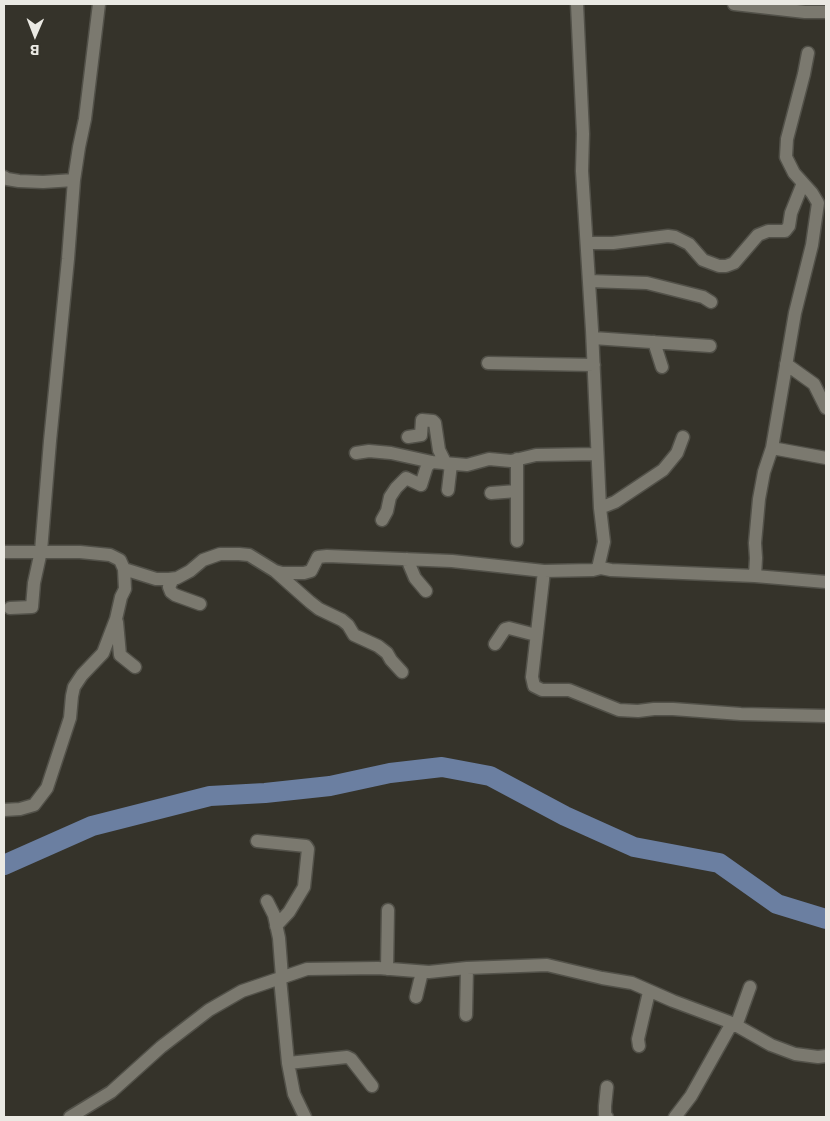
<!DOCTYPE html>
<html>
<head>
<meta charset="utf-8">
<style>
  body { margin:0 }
  #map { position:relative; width:830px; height:1121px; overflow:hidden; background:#35332a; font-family:Commissioner,sans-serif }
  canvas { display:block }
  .frame { position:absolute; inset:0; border:5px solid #eae9e3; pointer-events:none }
  .north { position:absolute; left:10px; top:10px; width:50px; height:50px; -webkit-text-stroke:4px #35332a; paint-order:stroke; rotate:181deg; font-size:14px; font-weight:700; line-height:20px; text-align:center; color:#eae9e3 }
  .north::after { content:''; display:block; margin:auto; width:18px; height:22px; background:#eae9e3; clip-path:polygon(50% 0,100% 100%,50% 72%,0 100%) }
</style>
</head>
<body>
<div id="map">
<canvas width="830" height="1121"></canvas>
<div class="frame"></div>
<div class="north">B</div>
</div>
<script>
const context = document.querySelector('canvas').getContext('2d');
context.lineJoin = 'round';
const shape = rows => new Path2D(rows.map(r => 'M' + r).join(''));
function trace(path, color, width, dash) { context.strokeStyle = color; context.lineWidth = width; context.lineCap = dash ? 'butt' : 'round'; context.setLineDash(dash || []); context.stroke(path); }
const river = shape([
  [4,865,92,826,210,796,265,793,330,786,390,773,442,767,490,776,565,816,634,847,719,863,777,904,826,919]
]);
const minor = shape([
  [577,4,583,134,582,171,592,330,600,508,604,542,598,568],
  [4,177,7,179,19,181,43,182,74,180],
  [587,243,613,243,668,236,675,237,689,244,703,260,719,266,726,266,734,263,758,235,768,231,785,231,789,226,791,213,803,183],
  [589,281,647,283,703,297,711,302],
  [593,338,710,346],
  [654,342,662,367],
  [488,363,594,365],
  [786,364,814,384,826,408],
  [408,437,421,435,422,420,433,421,435,423,439,450,446,464],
  [772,448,795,313,812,245,818,203,812,193,794,173,786,157,787,139,804,74,808,53],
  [356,453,369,451,391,453,432,462,467,465,489,459,511,461,536,455,597,454],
  [517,459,517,541],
  [448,490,451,464],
  [491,493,517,491],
  [600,508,615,502,663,470,677,453,683,437],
  [382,520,387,511,390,497,396,488,406,478,421,485,427,466,432,462],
  [4,552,80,552,110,555,120,560,124,569,125,589,121,597,116,619,103,653,82,675,74,687,72,696,70,718,47,788,34,805,20,809,4,810],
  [407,559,415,578,426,591],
  [124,569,156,579,169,579,177,578,190,571,203,560,220,554,239,554,249,555,275,571,282,573,304,573,311,571,318,557,327,556,452,561,544,571,593,570,601,568,611,570,755,576,826,582],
  [275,571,310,602,319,609,342,620,348,625,354,635,378,646,387,653,391,660,402,672],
  [544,571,532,677,534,686,542,690,569,690,619,710,638,711,654,709,673,709,741,714,826,716],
  [755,576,756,558,755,543,759,499,764,472,772,448,826,458],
  [173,579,169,587,171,592,175,595,200,604],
  [10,608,32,607,34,583,41,551,50,441,68,259,74,180,79,147,85,119,99,4],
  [117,622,120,655,135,667],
  [495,644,505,629,509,628,536,635],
  [257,841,306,846,308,849,304,887,289,912,276,926],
  [267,901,274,915,279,938,282,977],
  [387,969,388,910],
  [280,978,288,1063,294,1094,305,1117],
  [416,997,422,972],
  [466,1015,467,968],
  [736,1026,750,987],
  [639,1046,638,1039,649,992],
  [288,1063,347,1057,351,1059,372,1086],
  [70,1117,111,1092,161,1047,209,1010,242,991,307,969,378,968,429,972,467,968,547,965,602,978,632,983,673,1001,732,1023,771,1045,795,1054,818,1057,826,1056],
  [607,1117,605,1115,605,1106,607,1087],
  [675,1117,691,1096,732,1023]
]);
const tertiary = shape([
  [734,4,805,12,826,12]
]);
trace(river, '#6b7fa1', 20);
trace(minor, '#525149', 15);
trace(tertiary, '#525149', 15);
trace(minor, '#7b796f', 12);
trace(tertiary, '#7b796f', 12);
</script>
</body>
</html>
